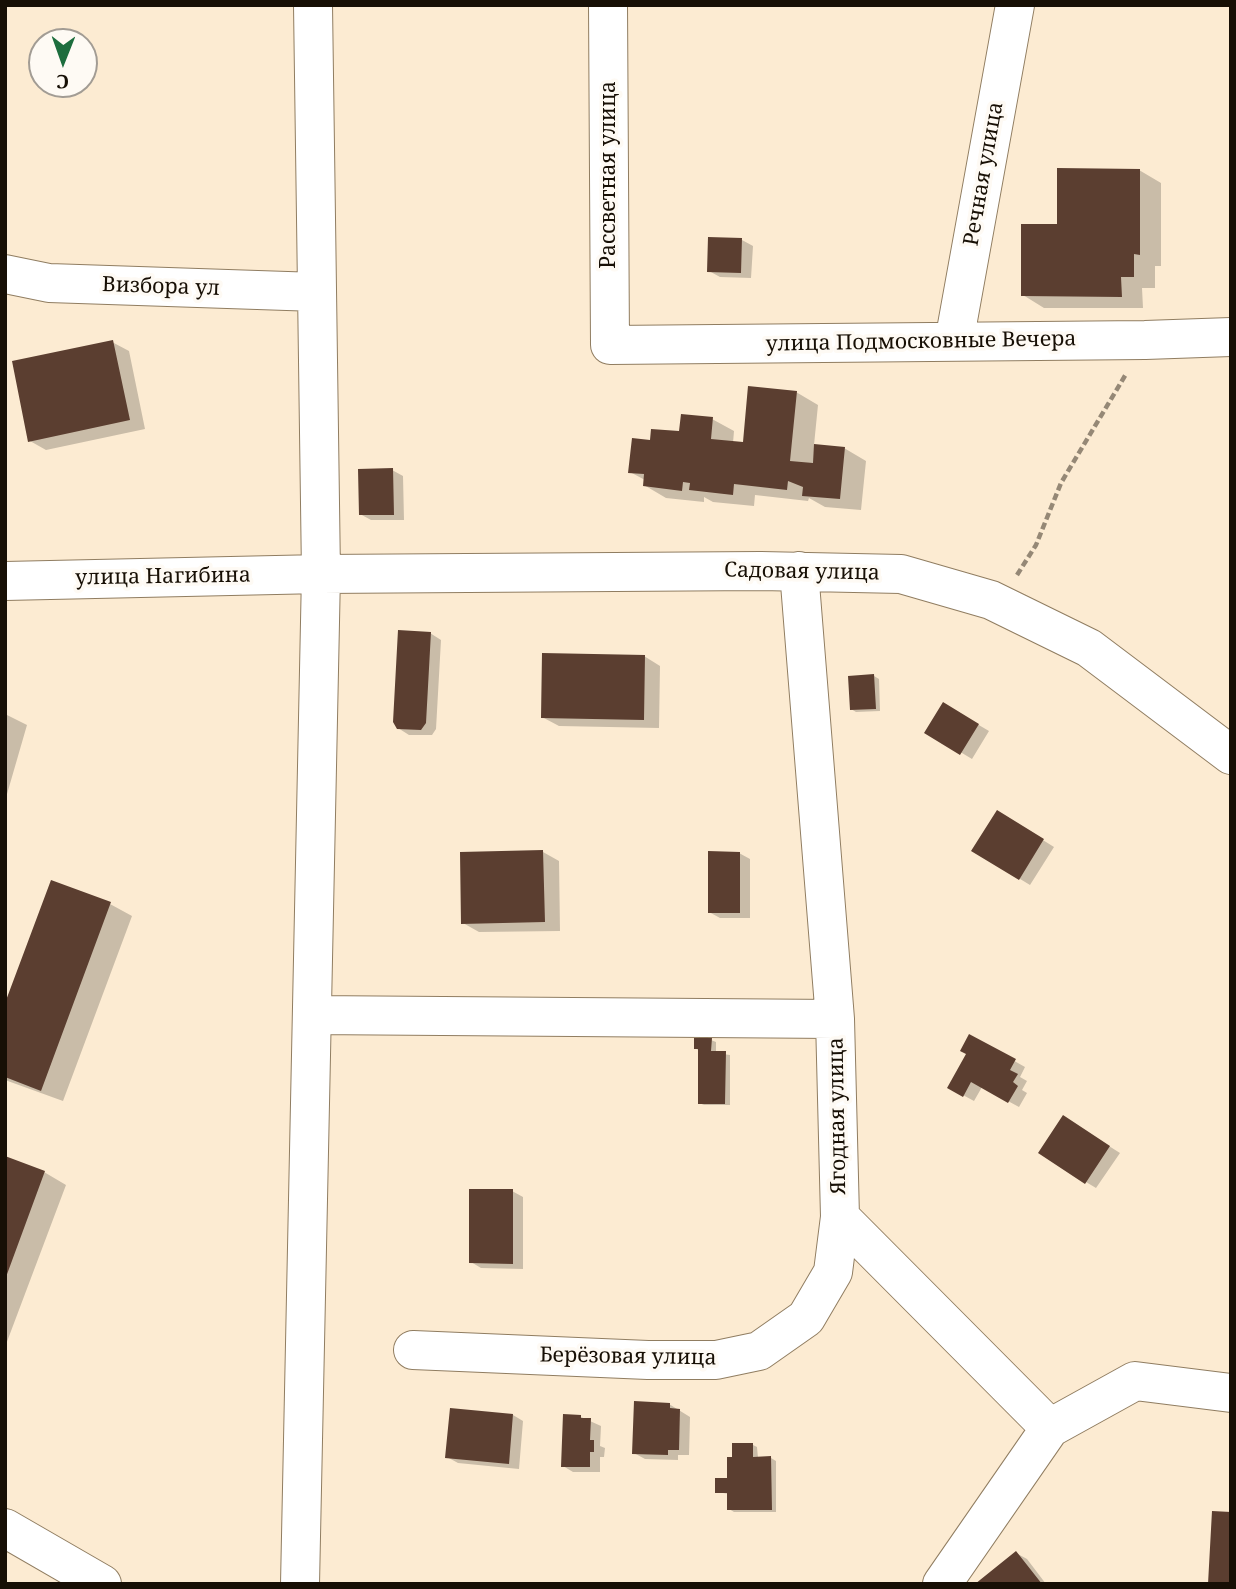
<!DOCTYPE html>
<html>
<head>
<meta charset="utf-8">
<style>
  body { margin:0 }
  #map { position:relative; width:1236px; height:1589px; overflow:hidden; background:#fcebd2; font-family:"Noto Serif",serif }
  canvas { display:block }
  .frame { position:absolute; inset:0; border:7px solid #170f05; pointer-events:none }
  .north { position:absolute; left:28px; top:28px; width:70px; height:70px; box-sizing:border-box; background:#fefaf4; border:2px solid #a29c94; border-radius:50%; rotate:181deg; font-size:19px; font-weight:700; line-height:28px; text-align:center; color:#170f05 }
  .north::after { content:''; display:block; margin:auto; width:24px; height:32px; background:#1d6d3d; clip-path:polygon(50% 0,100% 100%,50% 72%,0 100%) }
</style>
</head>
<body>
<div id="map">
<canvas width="1236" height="1589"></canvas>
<div class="frame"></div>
<div class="north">С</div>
</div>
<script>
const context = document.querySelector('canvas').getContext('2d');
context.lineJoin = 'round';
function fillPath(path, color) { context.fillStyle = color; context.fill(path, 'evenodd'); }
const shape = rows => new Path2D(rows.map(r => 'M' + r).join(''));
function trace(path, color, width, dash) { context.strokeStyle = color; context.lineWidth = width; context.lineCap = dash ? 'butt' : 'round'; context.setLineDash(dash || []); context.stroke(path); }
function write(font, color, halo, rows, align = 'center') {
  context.font = font + ' "Noto Serif",serif'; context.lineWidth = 7; context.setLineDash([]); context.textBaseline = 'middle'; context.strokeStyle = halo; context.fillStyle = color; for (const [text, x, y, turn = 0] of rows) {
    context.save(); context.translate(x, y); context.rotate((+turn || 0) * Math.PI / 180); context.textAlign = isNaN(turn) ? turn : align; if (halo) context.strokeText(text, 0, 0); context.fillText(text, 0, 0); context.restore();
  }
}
const shadow = shape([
  [1139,170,1161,183,1161,266,1155,266,1155,288,1142,288,1143,308,1044,308,1023,295,1058,225],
  [742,240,753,246,751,278,720,277,709,271],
  [112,342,129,351,145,429,46,450,30,441],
  [796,392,818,405,814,445,844,448,866,461,861,510,825,507,809,498,808,501,755,495,754,506,713,502,704,497,704,502,666,498,644,485,645,480,630,472,652,442,681,433,712,419,734,431,733,443,744,444],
  [392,470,403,476,404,520,371,520,360,514],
  [430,633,441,640,436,729,432,735,409,735,398,728],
  [644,656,660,666,659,728,559,726,542,717],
  [874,676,879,679,880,711,856,712,851,709],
  [943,704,989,731,972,759,927,732],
  [5,714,27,725,5,801],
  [998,812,1054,847,1030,885,974,851],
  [543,852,559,861,560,931,479,932,463,923],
  [739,853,750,859,750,918,720,918,709,912],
  [52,882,110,904,132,916,63,1101,5,1080,5,1008],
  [970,1036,1025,1067,1020,1077,1027,1081,1022,1090,1027,1093,1019,1107,982,1087,974,1101,950,1088,968,1054],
  [711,1040,716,1042,716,1053,730,1055,730,1105,704,1105,699,1103,700,1051,695,1048],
  [1074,1124,1120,1153,1096,1188,1086,1182],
  [5,1158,44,1172,66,1185,5,1347],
  [512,1191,523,1197,523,1269,481,1268,471,1262],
  [669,1404,690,1417,689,1455,678,1455,678,1460,645,1459,634,1453],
  [513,1415,523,1421,519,1469,458,1463,447,1457],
  [581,1417,601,1426,600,1446,605,1448,604,1457,600,1457,600,1472,573,1472,563,1466],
  [753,1445,757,1447,758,1458,771,1458,776,1461,776,1512,734,1512,729,1509,729,1494,717,1492,729,1480,733,1459],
  [1016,1553,1027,1559,1046,1584,978,1584]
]);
const building = shape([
  [1057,168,1140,169,1140,255,1134,254,1134,277,1121,277,1122,297,1021,296,1021,224,1057,224],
  [708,237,742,238,741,273,707,272],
  [113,340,130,420,28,442,12,361],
  [748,386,797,391,790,461,813,463,814,444,845,447,840,499,802,496,803,487,788,481,787,490,734,484,733,495,689,490,690,483,683,482,682,491,643,486,644,474,628,473,632,438,650,440,651,429,679,431,681,414,713,417,711,439,743,442],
  [393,468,394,515,359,515,358,469],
  [398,630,431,632,426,723,421,730,397,729,393,722],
  [542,653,645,655,644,720,541,718],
  [874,674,876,709,850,710,848,676],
  [943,702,979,724,960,755,924,733],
  [997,810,1044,839,1019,880,971,851],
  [543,850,545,922,461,924,460,852],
  [708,851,740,852,740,913,708,913],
  [51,880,111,902,41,1091,5,1077,5,1003],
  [969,1034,1016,1059,1010,1070,1018,1074,1013,1082,1018,1086,1008,1103,971,1082,963,1097,947,1088,966,1054,960,1051],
  [694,1038,712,1038,711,1051,726,1051,725,1104,698,1104,698,1049,694,1049],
  [1063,1115,1110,1146,1085,1184,1038,1153],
  [5,1156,45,1171,6,1277,5,1277],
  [469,1189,513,1189,513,1264,469,1263],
  [634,1401,670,1403,670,1408,680,1409,679,1450,668,1450,668,1455,632,1454],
  [450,1408,513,1414,509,1464,445,1458],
  [563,1414,581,1415,581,1418,591,1418,590,1440,594,1440,594,1452,590,1452,590,1467,561,1467],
  [732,1443,753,1443,753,1457,771,1456,772,1510,727,1510,727,1493,715,1493,715,1478,727,1478,727,1457,732,1457],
  [1212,1511,1231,1512,1231,1584,1208,1584],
  [1016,1551,1042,1584,975,1584]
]);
const path = shape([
  [1017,575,1036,545,1061,483,1126,374]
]);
const minor = shape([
  [608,5,610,345,1145,340,1231,337],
  [5,274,49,283,317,292],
  [954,342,1015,5],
  [799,571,835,1019,840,1217,1050,1428,942,1584],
  [5,581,321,574,761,571,901,574,991,600,1089,648,1231,755],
  [312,1015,835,1019],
  [413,1350,648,1360,716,1360,759,1351,806,1318,833,1272,840,1217],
  [1050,1428,1135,1381,1231,1393],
  [5,1528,102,1584],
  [300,1584,321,574,313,5]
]);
const streetNames = [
  ["Речная улица",984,174,-80],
  ["Рассветная улица",609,175,-90],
  ["Визбора ул",161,287,2],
  ["улица Подмосковные Вечера",921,342,-1],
  ["Садовая улица",802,572,1],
  ["улица Нагибина",163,577,-1],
  ["Ягодная улица",838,1116,-91],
  ["Берёзовая улица",628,1357,1]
];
fillPath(shadow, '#0003');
fillPath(building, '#5b3e30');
trace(minor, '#907d61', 40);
trace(path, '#958876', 4.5, [7, 3.5]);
trace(minor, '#fff', 38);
write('21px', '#170f05', '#fefaf4', streetNames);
</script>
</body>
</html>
